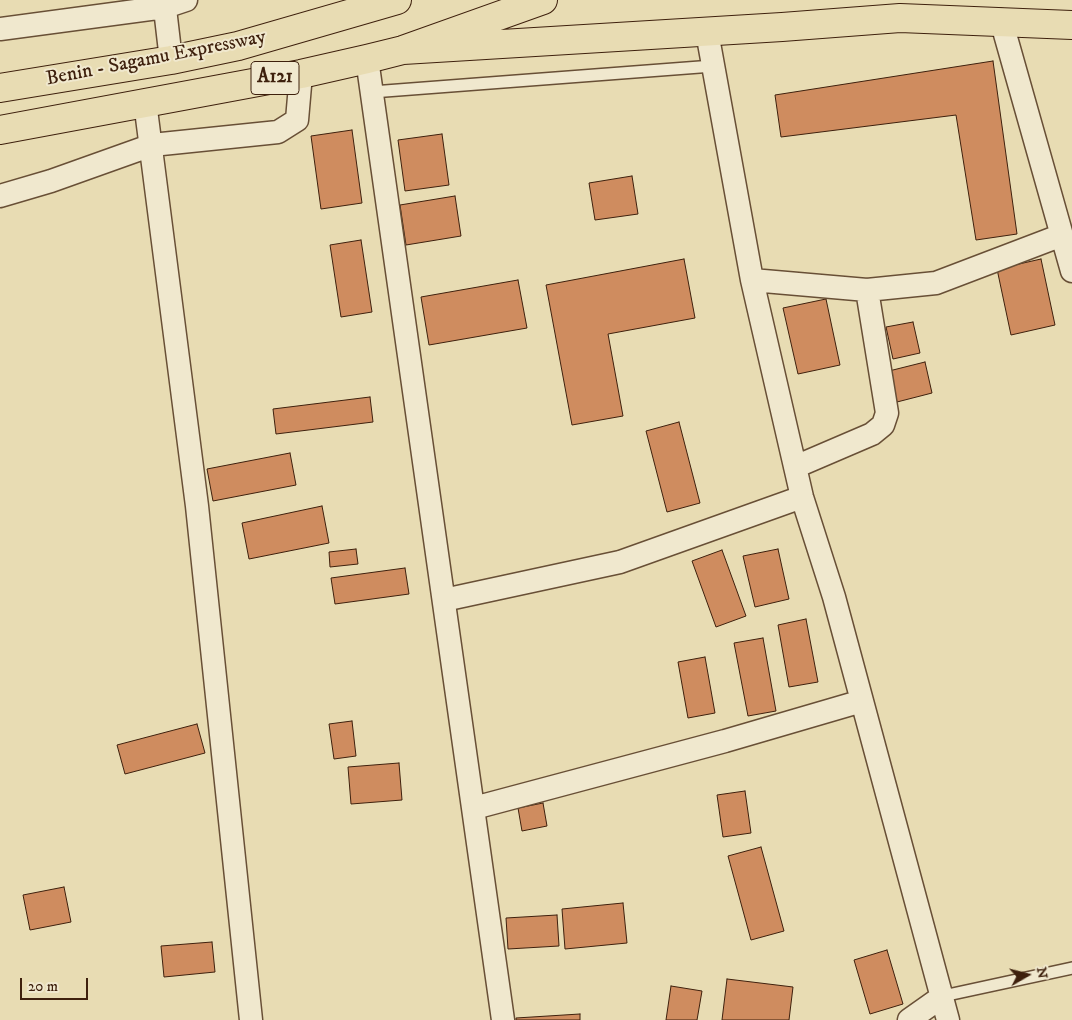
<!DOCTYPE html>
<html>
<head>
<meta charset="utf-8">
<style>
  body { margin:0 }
  #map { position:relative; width:1072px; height:1020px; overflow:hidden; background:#e8dcb3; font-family:"IM FELL DW Pica",serif }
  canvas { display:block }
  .north { position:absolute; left:1002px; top:950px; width:50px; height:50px; -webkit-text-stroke:4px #f0e8ce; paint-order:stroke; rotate:82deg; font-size:14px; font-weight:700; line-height:20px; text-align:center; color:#3e200d }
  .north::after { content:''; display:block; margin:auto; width:18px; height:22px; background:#3e200d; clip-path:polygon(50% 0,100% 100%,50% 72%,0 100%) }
  .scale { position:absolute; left:20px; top:978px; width:68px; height:22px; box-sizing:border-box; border:2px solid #3e200d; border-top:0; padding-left:6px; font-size:15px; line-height:18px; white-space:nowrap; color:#3e200d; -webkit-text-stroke:4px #f0e8ce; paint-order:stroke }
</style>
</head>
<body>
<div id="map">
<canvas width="1072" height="1020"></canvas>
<div class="north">N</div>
<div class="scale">20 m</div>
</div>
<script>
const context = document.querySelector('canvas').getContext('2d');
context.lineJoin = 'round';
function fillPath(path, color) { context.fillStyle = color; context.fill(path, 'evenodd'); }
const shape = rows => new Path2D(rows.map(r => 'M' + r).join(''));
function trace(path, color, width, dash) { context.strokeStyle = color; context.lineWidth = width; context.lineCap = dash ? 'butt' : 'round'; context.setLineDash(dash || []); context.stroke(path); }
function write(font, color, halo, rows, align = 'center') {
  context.font = font + ' "IM FELL DW Pica",serif'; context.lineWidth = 4; context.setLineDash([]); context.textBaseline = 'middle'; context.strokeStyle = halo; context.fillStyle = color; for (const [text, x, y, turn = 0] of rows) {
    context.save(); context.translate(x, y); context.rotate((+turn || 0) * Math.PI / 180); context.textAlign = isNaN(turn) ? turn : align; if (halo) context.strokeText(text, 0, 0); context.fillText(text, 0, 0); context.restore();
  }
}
const building = shape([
  [993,61,1017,234,976,240,956,115,781,137,775,95,993,61],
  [352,130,362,203,321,209,311,136,352,130],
  [442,134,449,185,405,191,398,140,442,134],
  [632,176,638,214,595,220,589,183,632,176],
  [455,196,461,236,406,245,400,205,455,196],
  [361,240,372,312,341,317,330,245,361,240],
  [684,259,695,318,608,334,623,416,572,425,546,285,684,259],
  [1041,259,1055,325,1011,335,997,269,1041,259],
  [518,280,527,328,429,345,421,297,518,280],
  [826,299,840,365,798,374,783,308,826,299],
  [913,322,920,353,893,359,886,327,913,322],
  [925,362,932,393,897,402,889,371,925,362],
  [370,397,373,422,276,434,273,409,370,397],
  [679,422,700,503,667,512,646,431,679,422],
  [290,453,296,485,213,501,207,469,290,453],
  [322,506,329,543,249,559,242,523,322,506],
  [356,549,358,564,330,567,329,552,356,549],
  [778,549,789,599,755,607,743,556,778,549],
  [722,550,746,616,716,627,692,561,722,550],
  [405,568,409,594,335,604,331,578,405,568],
  [806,619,818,682,789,687,778,625,806,619],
  [763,638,776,711,748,716,734,643,763,638],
  [705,657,715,713,688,718,678,662,705,657],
  [352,721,356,756,334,759,329,724,352,721],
  [197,724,205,753,125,774,117,745,197,724],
  [399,763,402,800,351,804,348,767,399,763],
  [745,791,751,833,723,837,717,795,745,791],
  [543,803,547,826,522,831,518,808,543,803],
  [761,847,784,931,751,940,728,856,761,847],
  [64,887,71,922,30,930,23,895,64,887],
  [623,903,627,943,565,949,562,909,623,903],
  [557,915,559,946,508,949,506,918,557,915],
  [212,942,215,972,164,977,161,946,212,942],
  [887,950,903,1004,870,1014,854,960,887,950],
  [727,979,793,987,789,1020,722,1020,727,979],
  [671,986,702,991,697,1020,666,1020,671,986],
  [580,1014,580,1020,516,1020,516,1018,580,1014]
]);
const service = shape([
  [372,92,713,66],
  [943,996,1072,968]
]);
const minor = shape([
  [164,0,171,60],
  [1001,20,1072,271],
  [0,29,165,7,186,0],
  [707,32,752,280,802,497,834,597,948,1020],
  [367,59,503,1020],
  [145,102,197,506,251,1020],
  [0,196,51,181,152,145,278,132,297,120,301,74],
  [752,280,867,290,936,283,1062,235],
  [795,467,872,434,883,425,887,413,867,290],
  [444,600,620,562,802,497],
  [474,808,725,741,862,701],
  [909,1020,943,996]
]);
const trunk = shape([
  [403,50,782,27,900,18,1072,25],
  [0,88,171,60,238,46,397,0],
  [0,130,301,74,367,59,403,50,543,0]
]);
const shields = [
  [275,78,48]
];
const shieldNames = [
  ["A121",275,78]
];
const streetNames = [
  ["Benin - Sagamu Expressway",156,59,-11]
];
fillPath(building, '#cf8c5f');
trace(building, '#3e200d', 1);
trace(service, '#684f36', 14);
trace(minor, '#684f36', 25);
trace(trunk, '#3e200d', 30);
trace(service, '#f0e8ce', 11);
trace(minor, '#f0e8ce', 22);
trace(trunk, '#e8dcb3', 28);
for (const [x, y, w] of shields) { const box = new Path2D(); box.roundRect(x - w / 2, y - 16.5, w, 33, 4); context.fillStyle = '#f0e8ce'; context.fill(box); trace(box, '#3e200d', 1); }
write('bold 19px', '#3e200d', null, shieldNames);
write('20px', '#3e200d', '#f0e8ce', streetNames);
</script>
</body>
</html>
